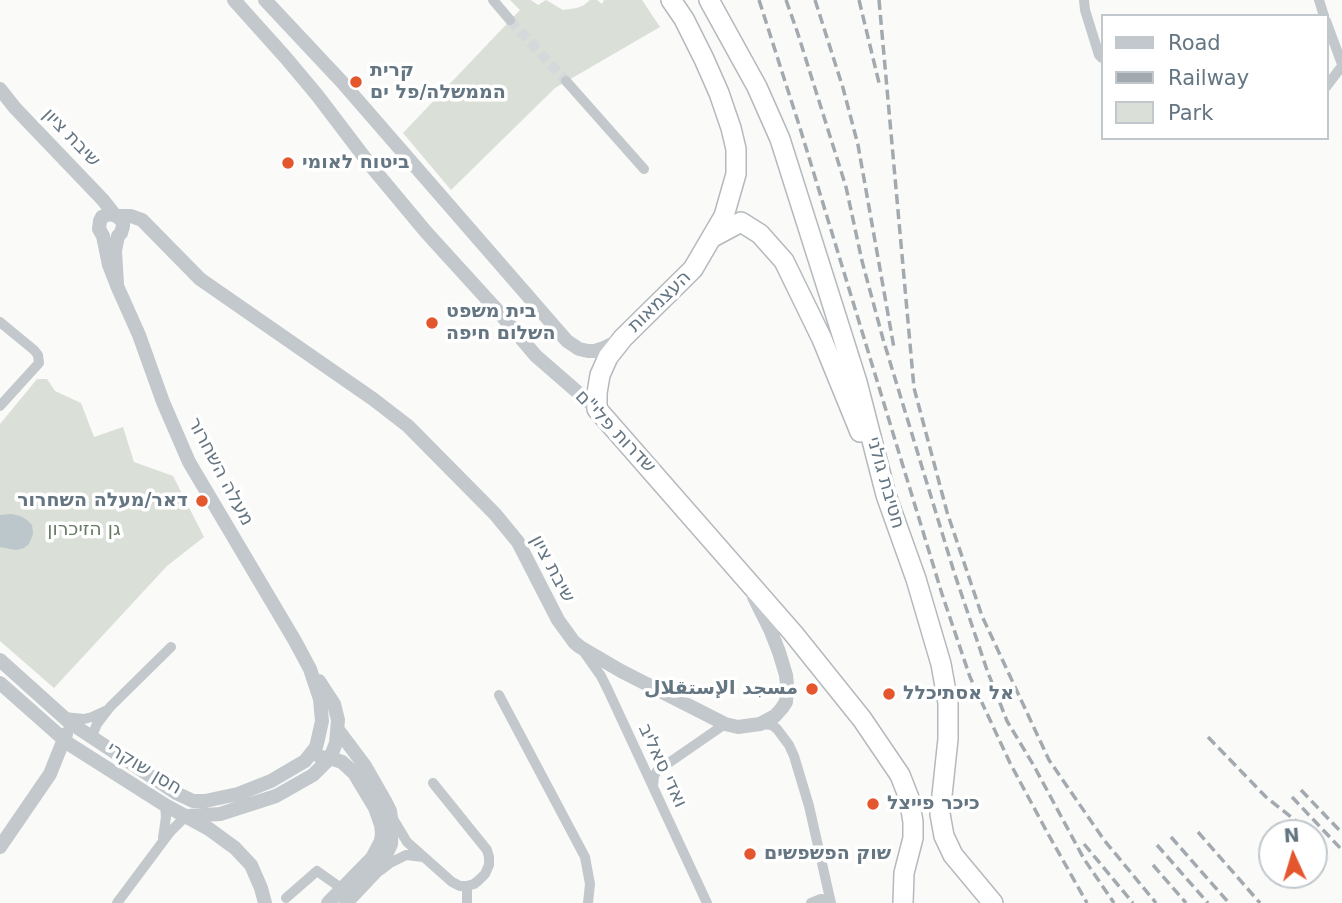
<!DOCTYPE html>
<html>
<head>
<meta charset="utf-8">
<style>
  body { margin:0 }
  #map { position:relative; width:1342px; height:903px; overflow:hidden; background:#fafaf8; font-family:"DejaVu Sans",sans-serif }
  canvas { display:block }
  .legend { position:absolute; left:1101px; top:14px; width:228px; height:126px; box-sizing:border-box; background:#fff; border:2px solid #c1c8cd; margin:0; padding:9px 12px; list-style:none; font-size:21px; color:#657683 }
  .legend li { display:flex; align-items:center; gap:14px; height:35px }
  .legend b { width:35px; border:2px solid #c1c8cd }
  .north { position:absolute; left:1258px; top:819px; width:70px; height:70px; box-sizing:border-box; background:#fff; border:2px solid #c1c8cd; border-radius:50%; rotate:356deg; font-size:19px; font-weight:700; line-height:28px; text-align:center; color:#657683 }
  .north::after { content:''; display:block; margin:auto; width:24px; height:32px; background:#e4572e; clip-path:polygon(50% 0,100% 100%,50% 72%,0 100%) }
</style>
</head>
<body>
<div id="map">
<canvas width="1342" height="903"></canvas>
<ul class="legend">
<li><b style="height:9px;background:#c3c8cc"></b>Road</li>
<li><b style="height:9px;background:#a2aab0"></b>Railway</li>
<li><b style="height:19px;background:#dadfd7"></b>Park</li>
</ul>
<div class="north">N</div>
</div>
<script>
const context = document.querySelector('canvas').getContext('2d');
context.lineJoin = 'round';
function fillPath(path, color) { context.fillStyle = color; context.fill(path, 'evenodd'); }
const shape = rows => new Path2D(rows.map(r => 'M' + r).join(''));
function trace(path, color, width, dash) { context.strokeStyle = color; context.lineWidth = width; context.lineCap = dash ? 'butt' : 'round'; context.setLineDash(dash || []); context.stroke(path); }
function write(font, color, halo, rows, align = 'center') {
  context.font = font + ' "DejaVu Sans",Cairo,"Noto Sans Hebrew",sans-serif'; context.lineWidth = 7; context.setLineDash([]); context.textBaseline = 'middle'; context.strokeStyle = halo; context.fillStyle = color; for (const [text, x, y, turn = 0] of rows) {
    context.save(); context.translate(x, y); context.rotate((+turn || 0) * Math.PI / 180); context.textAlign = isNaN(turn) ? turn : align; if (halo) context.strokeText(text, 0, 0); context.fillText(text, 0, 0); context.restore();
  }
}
const green = shape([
  [510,0,531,0,538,5,546,0,563,10,577,8,584,5,590,0,597,0,602,4,604,0,642,0,660,27,555,88,451,190,403,133,520,10],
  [37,379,47,379,55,391,81,403,94,437,123,427,134,462,173,476,204,537,167,566,54,688,0,641,0,424]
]);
const water = shape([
  [11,514,20,516,27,520,32,525,33,534,29,544,24,548,16,550,0,547,0,515]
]);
const minorTunnel = shape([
  [510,20,566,81]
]);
const minor = shape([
  [493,0,510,20],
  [1084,0,1085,10,1099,55,1102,58],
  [1319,0,1324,16],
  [1326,21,1342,64],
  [566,81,644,169],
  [1326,87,1342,66],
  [0,322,34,350,38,355,39,363,0,406],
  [584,652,601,676,608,690,707,903],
  [499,695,585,857,590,884,588,903],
  [64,717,84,719,92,717,105,711],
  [760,724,772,725,777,729,789,745,794,756,809,806,831,903],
  [91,738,97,724,110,707,171,647],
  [653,786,654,776,657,771,725,724],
  [392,817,407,842,452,882,460,886,467,886,474,884,479,880,485,874,489,865,489,857,487,850,433,783],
  [163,838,166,817,165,805],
  [381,870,390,863,406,855,423,857],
  [467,886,467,903],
  [286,898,317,871,341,888],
  [117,903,170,832,186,816],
  [811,903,821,899,826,900,830,903]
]);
const tertiary = shape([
  [234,0,286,58,317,95,371,166,426,232,497,310,536,356,597,409],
  [265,0,341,81,567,341,579,349,588,351,595,351,604,348,618,341],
  [0,89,15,108,103,200,114,214],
  [117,216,131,216,142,220,200,279,373,399,408,426,495,514,518,542,558,620,574,642,580,647,621,671,725,724,738,727,760,724,775,716,782,708,786,702,787,685,786,675,779,652,770,629,754,597],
  [0,660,69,722,176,793,193,801,205,801,238,794,271,781,305,761,316,747,318,739,322,721,320,699,310,669,295,641,189,462,163,402,139,335,118,288,109,265,103,236,99,229,100,221,102,217,109,214,117,216,123,222,123,226,121,233,118,236,115,251,117,284],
  [0,683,69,744,165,805,209,829,235,848,251,865,261,888,265,903],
  [338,730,365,766,385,801,390,811,392,825,391,844,381,866,346,903],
  [320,757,330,758,342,762,354,773,375,808,381,825,382,833,381,841,372,858,328,903],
  [187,816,220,814,276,796,313,775,330,758,336,743,338,720,334,704,319,681],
  [0,847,50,774,66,734]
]);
const trunk = shape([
  [671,0,684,19,704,59,719,93,731,128,736,149,736,174,724,216,693,269,623,338,608,357,600,375,597,393,597,409,793,633,862,719,900,775,909,798,913,822,913,838,904,873,903,903],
  [709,0,757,87,780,139,857,382,886,495,916,579,941,664,948,703,948,739,940,814,944,836,953,855,993,903],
  [713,237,741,222,760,234,784,261,822,339,860,432]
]);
const rail = shape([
  [759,0,800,128,942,594,970,677,1010,763,1047,832,1087,903],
  [786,0,797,31,846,187,862,261,883,339,954,572,987,670,1007,721,1034,766,1084,859,1114,903],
  [815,0,843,88,858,145,894,348],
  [859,0,880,87],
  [879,0,914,388,947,512,982,616,1049,760,1104,840,1156,903],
  [1208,737,1266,797,1311,833],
  [1301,790,1342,833],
  [1292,797,1342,850],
  [1198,832,1260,903],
  [1171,837,1229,903],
  [1084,844,1133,903],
  [1157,845,1208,903],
  [1153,865,1186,903]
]);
const markers = [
  [356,82,7,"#e4572e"],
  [288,163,7,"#e4572e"],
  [432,323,7,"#e4572e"],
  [202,501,7,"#e4572e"],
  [812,689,7,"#e4572e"],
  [889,694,7,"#e4572e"],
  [873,804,7,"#e4572e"],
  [750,854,7,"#e4572e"]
];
const poiNames = [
  ["קרית",370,71],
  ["הממשלה/פל ים",370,93],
  ["ביטוח לאומי",302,163],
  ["בית משפט",446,312],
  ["השלום חיפה",446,334],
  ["דאר/מעלה השחרור",188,501,"right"],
  ["مسجد الإستقلال",798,689,"right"],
  ["אל אסתיכלל",903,694],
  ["כיכר פייצל",887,804],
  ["שוק הפשפשים",764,854]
];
const streetNames = [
  ["שיבת ציון",71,138,46],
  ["העצמאות",660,302,-44],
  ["שדרות פלי\"ם",615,432,46],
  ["מעלה השחרור",220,472,62],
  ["חטיבת גולני",885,483,74],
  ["שיבת ציון",552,569,62],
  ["ואדי סאליב",662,766,65],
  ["חסן שוקרי",144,769,31]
];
const parkNames = [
  ["גן הזיכרון",84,530]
];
fillPath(green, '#dadfd7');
fillPath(water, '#bbc7cb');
trace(minorTunnel, '#d5d9db', 10, [10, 5]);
trace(trunk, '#b4b9bd', 22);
trace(minor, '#c3c8cc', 10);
trace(tertiary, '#c3c8cc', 14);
trace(trunk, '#fff', 19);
trace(rail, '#a2aab0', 3.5, [10, 5]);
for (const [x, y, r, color] of markers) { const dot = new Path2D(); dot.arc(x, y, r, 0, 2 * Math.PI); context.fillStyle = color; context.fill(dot); trace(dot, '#fff', 2.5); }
write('bold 19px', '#657683', '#fff', poiNames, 'left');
write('19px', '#657683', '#fff', streetNames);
write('19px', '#687a64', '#fff', parkNames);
</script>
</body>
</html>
